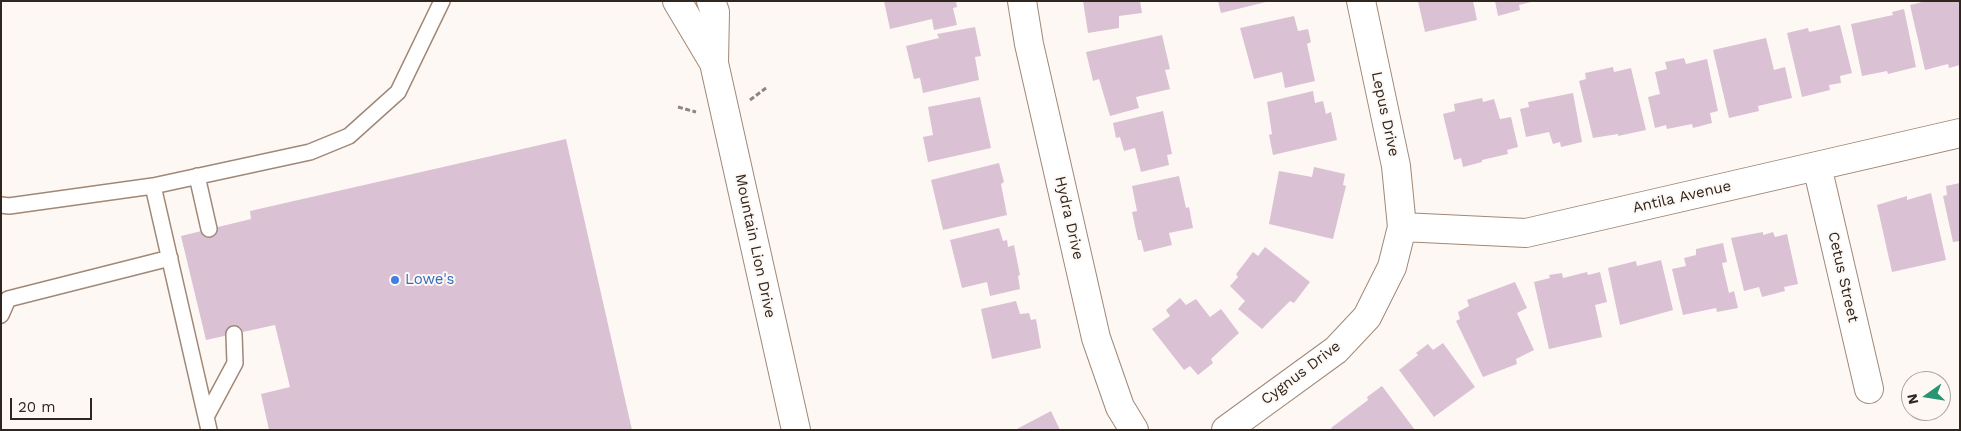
<!DOCTYPE html>
<html>
<head>
<meta charset="utf-8">
<style>
  body { margin:0 }
  #map { position:relative; width:1961px; height:431px; overflow:hidden; background:#fef8f4; font-family:"Work Sans",sans-serif }
  canvas { display:block }
  .frame { position:absolute; inset:0; border:2px solid #2f261f; pointer-events:none }
  .north { position:absolute; left:1901px; top:371px; width:50px; height:50px; box-sizing:border-box; background:#fef8f4; border:1px solid #aba49f; border-radius:50%; rotate:257deg; font-size:14px; font-weight:700; line-height:20px; text-align:center; color:#2f261f }
  .north::after { content:''; display:block; margin:auto; width:18px; height:22px; background:#279474; clip-path:polygon(50% 0,100% 100%,50% 72%,0 100%) }
  .scale { position:absolute; left:10px; top:398px; width:82px; height:22px; box-sizing:border-box; border:2px solid #2f261f; border-top:0; padding-left:6px; font-size:15px; line-height:18px; white-space:nowrap; color:#2f261f; -webkit-text-stroke:4px #fef8f4; paint-order:stroke }
</style>
</head>
<body>
<div id="map">
<canvas width="1961" height="431"></canvas>
<div class="frame"></div>
<div class="north">N</div>
<div class="scale">20 m</div>
</div>
<script>
const context = document.querySelector('canvas').getContext('2d');
context.lineJoin = 'round';
function fillPath(path, color) { context.fillStyle = color; context.fill(path, 'evenodd'); }
const shape = rows => new Path2D(rows.map(r => 'M' + r).join(''));
function trace(path, color, width, dash) { context.strokeStyle = color; context.lineWidth = width; context.lineCap = dash ? 'butt' : 'round'; context.setLineDash(dash || []); context.stroke(path); }
function write(font, color, halo, rows, align = 'center') {
  context.font = font + ' "Work Sans",sans-serif'; context.lineWidth = 4; context.setLineDash([]); context.textBaseline = 'middle'; context.strokeStyle = halo; context.fillStyle = color; for (const [text, x, y, turn = 0] of rows) {
    context.save(); context.translate(x, y); context.rotate((+turn || 0) * Math.PI / 180); context.textAlign = isNaN(turn) ? turn : align; if (halo) context.strokeText(text, 0, 0); context.fillText(text, 0, 0); context.restore();
  }
}
const building = shape([
  [884,1,956,1,957,7,953,8,957,25,934,30,932,19,890,29],
  [1083,1,1140,1,1142,13,1119,16,1119,28,1088,33],
  [1218,1,1266,1,1266,2,1221,13],
  [1418,1,1473,1,1477,20,1425,32],
  [1495,1,1531,1,1531,2,1519,5,1520,10,1498,16],
  [1926,1,1960,1,1960,65,1949,68,1948,64,1925,70,1910,5],
  [1904,9,1916,67,1888,74,1887,71,1862,76,1851,24,1893,15,1892,12],
  [1294,16,1298,31,1308,29,1311,42,1307,44,1315,81,1285,88,1282,72,1254,79,1240,28],
  [1840,25,1852,73,1840,76,1841,83,1829,85,1830,90,1802,97,1787,33,1808,28,1809,32],
  [975,27,981,56,975,57,979,80,923,93,920,78,914,79,906,46,939,38,937,34],
  [1162,35,1170,69,1165,70,1170,89,1136,97,1139,108,1110,116,1099,79,1093,81,1086,52],
  [1766,38,1774,70,1785,67,1792,98,1758,106,1759,111,1729,118,1713,50],
  [1684,58,1686,64,1707,59,1718,111,1710,113,1712,123,1693,128,1692,124,1667,129,1666,125,1655,128,1648,97,1660,94,1655,72,1667,69,1665,62],
  [1613,67,1614,72,1631,68,1646,130,1618,136,1618,134,1593,138,1579,81,1586,79,1585,73],
  [1313,91,1315,103,1323,101,1326,114,1331,112,1337,140,1273,155,1269,135,1272,134,1267,102],
  [1573,93,1582,142,1561,147,1560,142,1553,144,1549,132,1526,137,1520,109,1529,107,1528,102],
  [980,97,991,148,928,162,923,137,933,135,928,107],
  [1482,98,1483,102,1494,99,1500,119,1511,117,1518,147,1507,150,1508,154,1482,160,1482,162,1463,167,1461,158,1454,160,1443,114,1455,111,1454,104],
  [1163,111,1172,154,1167,155,1169,165,1141,172,1135,148,1124,151,1120,137,1116,138,1113,123],
  [566,139,632,430,269,430,261,394,290,387,275,325,206,340,181,236,251,219,250,211],
  [999,163,1004,182,1001,184,1007,215,943,230,931,180],
  [1314,167,1345,174,1343,185,1346,186,1333,239,1269,224,1279,171,1312,177],
  [1179,176,1186,208,1189,207,1193,228,1169,233,1172,245,1144,252,1141,240,1138,240,1132,212,1137,211,1132,186],
  [1960,183,1960,241,1953,242,1943,196,1947,195,1946,186],
  [1931,193,1946,260,1892,272,1877,205,1907,196,1907,200],
  [999,228,1003,241,1007,240,1008,247,1014,245,1020,275,1018,276,1020,289,990,296,987,282,962,288,950,240],
  [1763,232,1763,235,1773,232,1775,237,1787,234,1798,284,1784,287,1785,291,1762,297,1759,287,1744,291,1731,238],
  [1723,243,1727,262,1722,263,1729,293,1734,291,1738,308,1717,312,1716,308,1683,315,1672,269,1686,266,1684,258,1696,255,1696,249],
  [1265,247,1310,282,1294,303,1290,301,1262,329,1238,309,1245,301,1230,286,1238,277,1236,274,1253,252,1258,256],
  [1661,260,1673,310,1620,325,1608,268,1636,261,1637,266],
  [1587,272,1588,275,1600,272,1607,302,1595,305,1602,337,1549,349,1534,282,1550,278,1549,275,1562,273,1563,278],
  [1515,282,1527,308,1517,313,1534,350,1516,359,1517,364,1483,377,1456,321,1460,319,1458,312,1469,306,1467,300],
  [1180,298,1186,305,1196,299,1210,317,1221,309,1239,333,1211,359,1213,363,1198,375,1190,366,1184,370,1152,329,1170,316,1166,310],
  [1016,301,1020,314,1029,313,1031,320,1036,319,1041,348,992,359,981,309],
  [1443,343,1475,387,1434,417,1399,370,1418,355,1416,353,1428,344,1433,350],
  [1382,386,1415,430,1333,430,1331,428,1368,400,1367,397],
  [1051,411,1060,430,1015,430]
]);
const path = shape([
  [750,100,766,88],
  [678,107,696,112]
]);
const service = shape([
  [197,176,209,229],
  [153,186,209,430],
  [1,205,9,206,153,186,310,152,349,136,398,92,442,1],
  [1,315,8,299,170,258],
  [206,417,235,363,234,334]
]);
const minor = shape([
  [677,1,714,63],
  [711,1,715,12,714,63,796,430],
  [1022,1,1029,44,1096,338,1120,407,1134,430],
  [1817,166,1869,389],
  [1402,227,1526,233,1960,133],
  [1226,430,1336,350,1367,317,1392,267,1402,227,1396,166,1361,1]
]);
const markers = [
  [395,280,5,"#3f7fe0"]
];
const streetNames = [
  ["Lepus Drive",1385,114,78],
  ["Antila Avenue",1682,197,-13],
  ["Hydra Drive",1069,218,77],
  ["Mountain Lion Drive",755,246,78],
  ["Cetus Street",1843,277,77],
  ["Cygnus Drive",1301,373,-37]
];
const shopNames = [
  ["Lowe's",405,280]
];
fillPath(building, '#dac1d3');
trace(service, '#a08877', 18);
trace(minor, '#a08877', 30);
trace(path, '#8d857f', 3, [5, 2.5]);
trace(service, '#fff', 15);
trace(minor, '#fff', 28);
for (const [x, y, r, color] of markers) { const dot = new Path2D(); dot.arc(x, y, r, 0, 2 * Math.PI); context.fillStyle = color; context.fill(dot); trace(dot, '#fef8f4', 2); }
write('15px', '#2f261f', '#fef8f4', streetNames);
write('15px', '#366cbe', '#fef8f4', shopNames, 'left');
</script>
</body>
</html>
